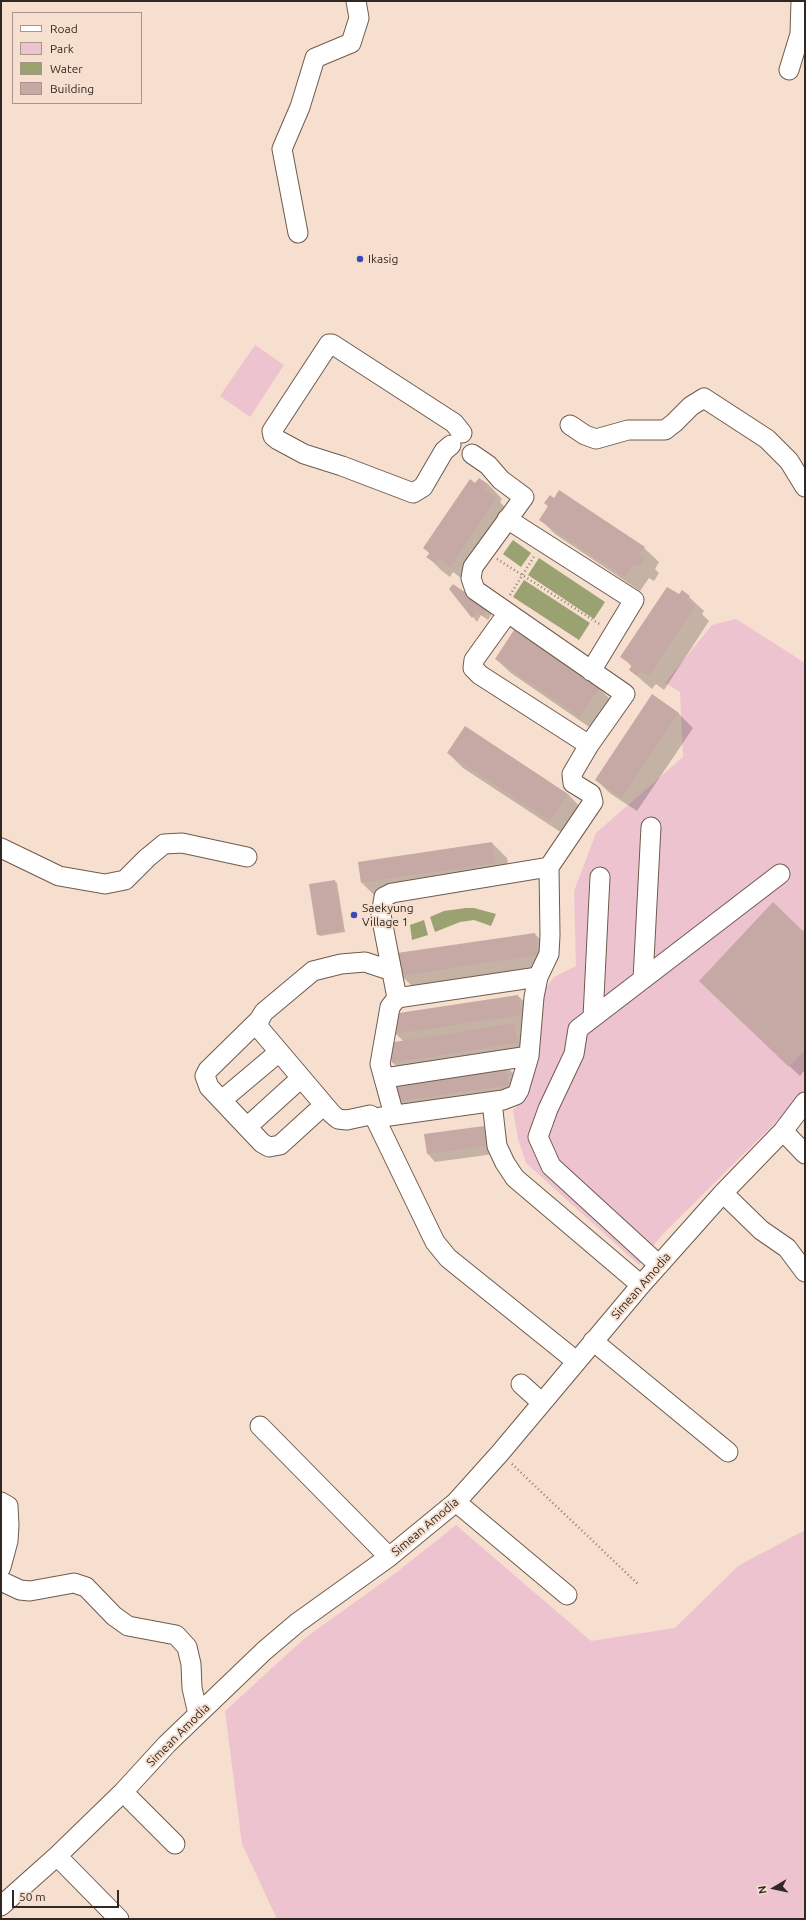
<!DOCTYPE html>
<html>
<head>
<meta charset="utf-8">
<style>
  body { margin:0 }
  #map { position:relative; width:806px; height:1920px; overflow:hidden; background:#f6dfce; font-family:Ubuntu,sans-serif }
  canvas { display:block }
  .frame { position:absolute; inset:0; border:2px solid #312822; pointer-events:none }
  .legend { position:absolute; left:12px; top:12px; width:130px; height:92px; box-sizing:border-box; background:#f6dfce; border:1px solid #a79689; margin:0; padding:5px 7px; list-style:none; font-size:12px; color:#312822 }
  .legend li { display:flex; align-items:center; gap:8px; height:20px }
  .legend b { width:20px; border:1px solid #a79689 }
  .north { position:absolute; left:754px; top:1868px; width:40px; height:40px; -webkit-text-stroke:3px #f6dfce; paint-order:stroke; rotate:261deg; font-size:11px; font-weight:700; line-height:16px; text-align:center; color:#312822 }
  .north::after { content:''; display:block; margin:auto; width:14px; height:18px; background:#312822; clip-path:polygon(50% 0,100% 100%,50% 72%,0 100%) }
  .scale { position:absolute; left:12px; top:1890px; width:107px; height:18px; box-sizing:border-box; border:2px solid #312822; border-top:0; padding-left:5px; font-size:12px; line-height:14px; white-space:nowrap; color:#312822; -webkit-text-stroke:3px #f6dfce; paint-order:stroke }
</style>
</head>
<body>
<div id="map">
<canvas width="806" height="1920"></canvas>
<div class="frame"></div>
<ul class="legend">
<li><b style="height:5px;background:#fff"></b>Road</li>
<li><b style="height:11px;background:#edc3cf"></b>Park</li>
<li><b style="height:11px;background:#9aa271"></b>Water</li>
<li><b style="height:11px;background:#c6a9a5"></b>Building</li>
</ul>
<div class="north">N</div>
<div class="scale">50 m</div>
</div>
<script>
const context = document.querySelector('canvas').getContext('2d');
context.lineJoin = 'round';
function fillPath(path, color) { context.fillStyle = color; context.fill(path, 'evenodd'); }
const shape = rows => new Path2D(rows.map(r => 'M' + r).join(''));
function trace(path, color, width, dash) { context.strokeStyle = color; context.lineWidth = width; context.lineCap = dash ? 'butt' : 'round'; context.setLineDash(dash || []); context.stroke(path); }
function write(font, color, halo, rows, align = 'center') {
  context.font = font + ' Ubuntu,sans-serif'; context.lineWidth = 4; context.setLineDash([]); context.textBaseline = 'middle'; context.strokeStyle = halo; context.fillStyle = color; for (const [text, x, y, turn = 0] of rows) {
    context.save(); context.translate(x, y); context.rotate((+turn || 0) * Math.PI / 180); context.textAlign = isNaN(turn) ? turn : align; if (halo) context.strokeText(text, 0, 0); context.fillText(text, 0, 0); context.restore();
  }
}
const green = shape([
  [255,345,284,365,250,417,220,396],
  [736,619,805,663,805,1089,796,1102,661,1236,639,1265,526,1163,518,1139,513,1110,526,1098,535,1040,546,988,554,977,576,966,574,891,596,833,683,757,680,692,665,683,712,625],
  [456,1525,591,1641,675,1628,738,1566,805,1530,805,1919,277,1919,242,1844,225,1711,305,1638,397,1572]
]);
const water = shape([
  [513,540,531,553,521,567,503,554],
  [539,558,605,602,594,619,528,575],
  [524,580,590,623,579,640,513,597],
  [466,908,474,908,496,914,491,926,474,920,460,922,435,932,430,917,444,911],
  [424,920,428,935,412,940,410,925]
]);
const shadow = shape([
  [476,484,488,484,502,499,500,502,511,514,465,581,453,572,450,577,442,571,428,557,430,554,424,548],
  [545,503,644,548,659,562,655,569,659,573,654,581,649,578,640,591,555,534,541,520,549,507],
  [454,586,492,613,488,620,481,615,477,622,451,589],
  [679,596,689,597,704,611,702,614,709,621,664,690,656,684,652,689,630,670,632,667,622,656],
  [496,659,599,688,614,703,595,731,511,673],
  [678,713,693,728,637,811,611,794,596,780],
  [448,753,568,794,582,809,565,835,463,768],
  [492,843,507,858,510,878,376,897,362,883],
  [334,881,337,883,345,932,320,936,318,934],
  [805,931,805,1070,800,1076,710,991],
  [535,934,549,948,553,970,416,990,401,975],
  [518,996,533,1010,536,1029,521,1032,529,1039,532,1058,407,1077,393,1063,404,1042,396,1034,393,1015],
  [505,1065,520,1080,523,1100,410,1116,395,1102],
  [483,1127,491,1135,494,1154,435,1162,428,1154,425,1135]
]);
const building = shape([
  [479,478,488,484,484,489,497,498,450,567,438,558,435,563,426,557,430,553,423,548,470,479,475,483],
  [559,490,645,547,640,555,645,558,639,567,634,564,625,577,539,520,548,506,544,503,550,495,554,498],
  [453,584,488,608,483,616,476,611,472,618,449,589],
  [667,587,679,594,682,590,690,596,687,600,695,606,649,676,641,670,637,676,629,670,632,665,620,657],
  [514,630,600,688,580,717,495,659],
  [652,694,679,713,622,798,595,780],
  [465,726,568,794,550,821,447,753],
  [492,842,496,863,361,883,358,862],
  [335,880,343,930,317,935,309,884],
  [773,902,803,931,805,929,805,1050,789,1067,699,981],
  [535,933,539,955,400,976,397,953],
  [518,995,522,1015,395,1034,392,1014],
  [514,1023,518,1043,392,1063,388,1043],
  [506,1064,509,1085,394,1102,391,1081],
  [484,1126,487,1146,427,1154,424,1134]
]);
const path = shape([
  [497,559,601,625],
  [510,595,535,555],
  [512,1464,639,1585]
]);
const minor = shape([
  [789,70,800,34,801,1],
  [298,233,282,149,300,107,315,58,351,43,359,18,356,1],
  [570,425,585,435,596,439,628,430,665,430,674,423,691,406,704,398,767,439,789,461,805,487],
  [451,445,444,451,423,487,413,493,342,466,304,454,278,440,273,436,272,431,329,344,332,344,454,423,462,433],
  [472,454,488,465,501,480,524,497,473,567,471,578,475,590,625,694,589,745],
  [507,519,634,600,591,671],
  [1,848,59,876,105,884,125,880,147,858,164,844,182,843,247,857],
  [392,971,365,962,341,964,313,971,264,1012,259,1020,259,1028,332,1114,338,1119,347,1120,370,1115,375,1118,435,1242,448,1258,576,1361],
  [643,979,651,827],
  [397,998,381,915,384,897,392,893,549,867],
  [593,1017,600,877],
  [259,1020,208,1070,205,1076,209,1087,262,1143,269,1147,280,1145,324,1105],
  [385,1078,529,1056],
  [222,1100,279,1052],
  [492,1102,497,1146,505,1163,515,1178,641,1285],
  [394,1115,380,1064,390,1007,397,998,538,977],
  [375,1118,503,1100,516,1095,519,1090,529,1056,534,997,538,977,549,954,550,935,549,867,593,802,591,794,573,783,572,774,589,745,480,675,473,668,474,660,507,614],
  [247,1127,301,1078],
  [783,1131,805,1154],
  [723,1193,761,1230,787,1248,805,1272],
  [659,1265,551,1166,538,1137,548,1109,574,1054,578,1029,780,874],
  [593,1341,728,1452],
  [521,1384,541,1402],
  [260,1426,389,1557],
  [1,1502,8,1506,9,1525,8,1541,1,1567],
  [456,1502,567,1595],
  [1,1581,20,1590,30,1591,74,1583,86,1587,114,1616,128,1626,176,1635,187,1647,191,1664,192,1688,198,1714],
  [123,1792,175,1844],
  [57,1856,119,1919],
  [1,1906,57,1856,123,1792,167,1744,264,1651,297,1623,389,1557,456,1502,500,1453,641,1285,723,1193,783,1131,805,1102]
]);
const markers = [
  [360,259,4,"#3a48bb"],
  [354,915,4,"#3a48bb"]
];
const poiNames = [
  ["Ikasig",368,259],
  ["Saekyung",362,908],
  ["Village 1",362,922]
];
const streetNames = [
  ["Simean Amodia",641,1286,-49],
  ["Simean Amodia",425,1527,-40],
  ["Simean Amodia",178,1735,-45]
];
fillPath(green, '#edc3cf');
fillPath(water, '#9aa271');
fillPath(shadow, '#0003');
fillPath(building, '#c6a9a5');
trace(minor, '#6f5b4d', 21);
trace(path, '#8e7f74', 2.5, [1, 3]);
trace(minor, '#fff', 19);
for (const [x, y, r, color] of markers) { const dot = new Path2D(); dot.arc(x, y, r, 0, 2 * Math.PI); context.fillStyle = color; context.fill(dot); trace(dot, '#f6dfce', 1.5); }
write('12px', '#312822', '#f6dfce', poiNames, 'left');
write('12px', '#312822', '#f6dfce', streetNames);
</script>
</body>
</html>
